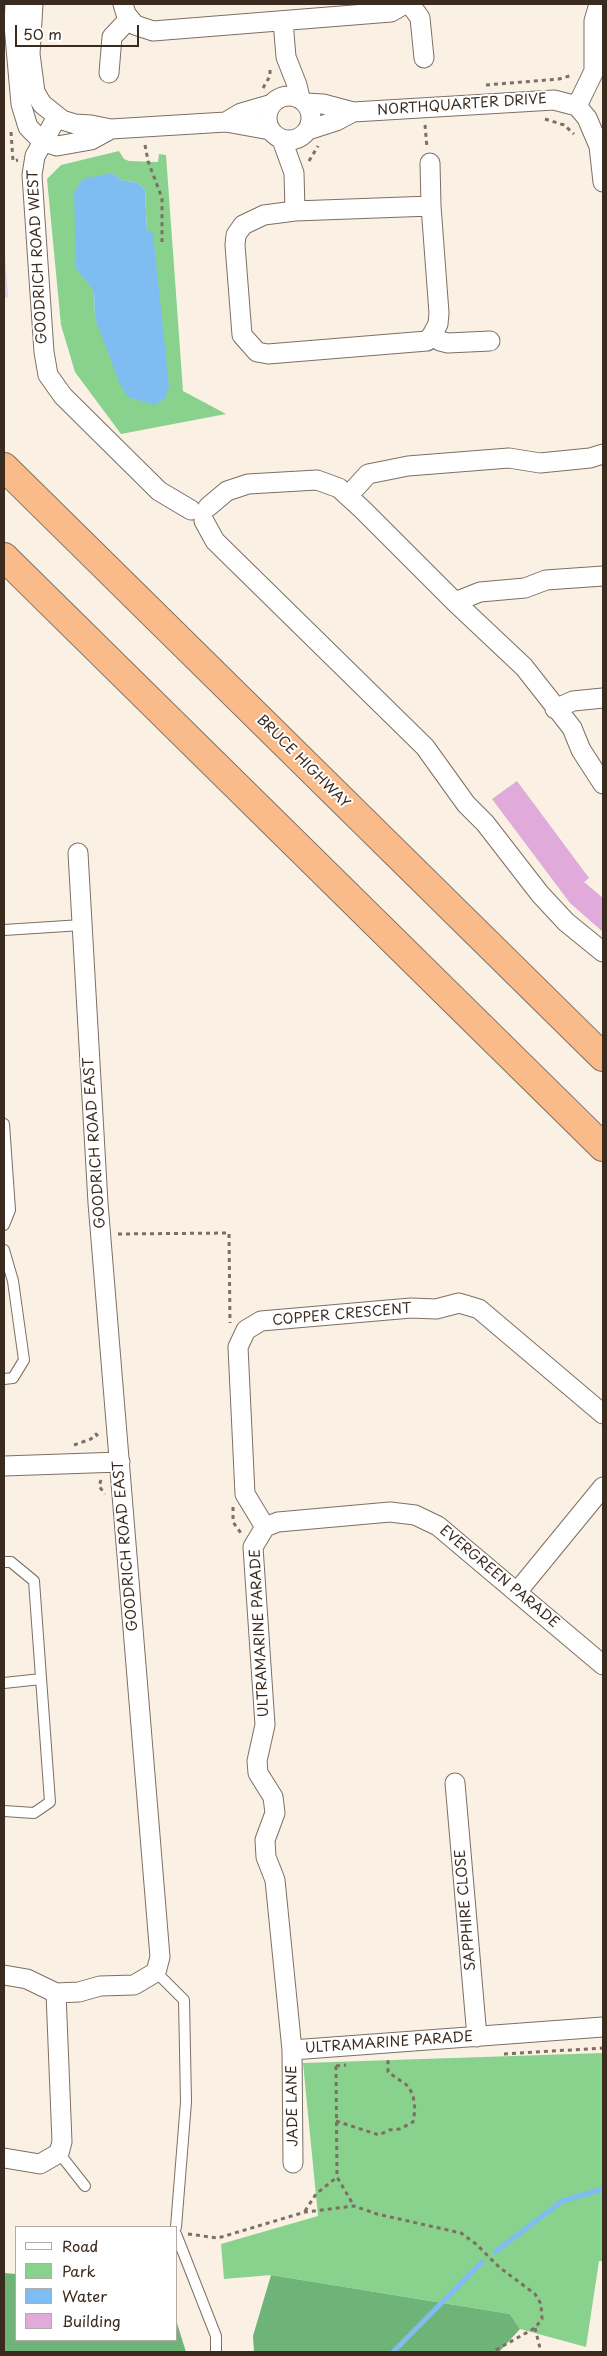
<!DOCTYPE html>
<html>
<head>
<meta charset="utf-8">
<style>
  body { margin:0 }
  #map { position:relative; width:607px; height:2356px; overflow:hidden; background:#faf0e3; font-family:"Playpen Sans",sans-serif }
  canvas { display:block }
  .frame { position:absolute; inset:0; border:5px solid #3b2a1e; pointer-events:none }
  .legend { position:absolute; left:15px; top:2226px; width:162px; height:115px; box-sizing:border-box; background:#fff; border:1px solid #b1aaa5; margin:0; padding:6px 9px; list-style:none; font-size:15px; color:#3b2a1e }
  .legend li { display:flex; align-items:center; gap:10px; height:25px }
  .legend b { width:25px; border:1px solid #b1aaa5 }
  .scale { position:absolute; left:15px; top:25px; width:124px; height:22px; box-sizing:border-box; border:2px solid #3b2a1e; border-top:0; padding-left:6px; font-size:15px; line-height:18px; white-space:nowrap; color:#3b2a1e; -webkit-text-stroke:4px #fff; paint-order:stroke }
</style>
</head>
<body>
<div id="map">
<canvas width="607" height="2356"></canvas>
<div class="frame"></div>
<ul class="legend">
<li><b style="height:6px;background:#fff"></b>Road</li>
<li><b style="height:14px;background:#89d28d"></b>Park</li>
<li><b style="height:14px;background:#7fbcf2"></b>Water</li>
<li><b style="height:14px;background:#e0abda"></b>Building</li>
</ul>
<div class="scale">50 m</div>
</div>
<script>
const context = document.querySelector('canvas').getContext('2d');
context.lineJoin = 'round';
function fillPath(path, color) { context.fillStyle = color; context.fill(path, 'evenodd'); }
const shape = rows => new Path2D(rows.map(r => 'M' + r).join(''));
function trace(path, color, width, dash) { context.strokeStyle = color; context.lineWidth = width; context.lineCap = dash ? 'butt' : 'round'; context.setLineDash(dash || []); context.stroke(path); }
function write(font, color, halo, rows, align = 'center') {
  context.font = font + ' "Playpen Sans",sans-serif'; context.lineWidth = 4; context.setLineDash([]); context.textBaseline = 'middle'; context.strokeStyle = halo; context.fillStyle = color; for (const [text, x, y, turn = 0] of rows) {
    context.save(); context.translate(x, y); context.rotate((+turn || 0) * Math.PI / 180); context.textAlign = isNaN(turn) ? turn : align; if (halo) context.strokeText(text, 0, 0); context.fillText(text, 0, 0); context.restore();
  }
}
const built = shape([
  [4,240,8,297,4,298]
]);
const green = shape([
  [119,151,124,159,129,161,158,162,159,154,166,155,183,391,226,414,121,434,75,372,61,325,47,179,61,165],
  [112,173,121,180,138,183,145,190,147,231,95,318,94,291],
  [603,2053,603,2261,599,2261,586,2347,520,2329,510,2314,271,2275,224,2279,221,2244,318,2216,303,2063]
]);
const forest = shape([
  [4,2273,16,2274,16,2340,176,2340,176,2320,186,2352,4,2352],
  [271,2275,510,2314,520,2329,499,2352,254,2352,253,2336]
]);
const water = shape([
  [112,173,121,180,138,183,145,190,147,231,153,233,169,386,165,398,154,405,128,397,120,384,95,318,94,291,76,268,74,192,83,179]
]);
const stream = shape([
  [495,2252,562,2201,603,2189],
  [393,2352,482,2262]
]);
const building = shape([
  [517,781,589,878,584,882,603,898,603,932,570,903,492,799]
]);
const path = shape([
  [486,85,559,79,573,75],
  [263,88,270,76,270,68,272,68],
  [545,119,564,125,574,134],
  [425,125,427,148],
  [11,132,13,161,18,160],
  [145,145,148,161,162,198,162,242],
  [309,161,318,146],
  [118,1234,229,1233,230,1323],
  [74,1445,91,1439,96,1434,100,1439],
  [101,1480,99,1486,105,1494],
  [233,1507,233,1522,241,1533],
  [504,2054,603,2048],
  [336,2066,346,2065],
  [336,2066,337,2177,354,2206],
  [336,2121,379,2135,389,2130,400,2129,413,2122,415,2110,413,2095,408,2086,388,2072,388,2060],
  [305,2211,316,2194,337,2177],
  [188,2234,218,2238,305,2212,354,2206,377,2214,461,2233,476,2244,499,2267,535,2294,541,2304,542,2319,535,2328,492,2352],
  [535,2328,541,2352]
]);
const service = shape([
  [4,930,82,925],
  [4,1124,10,1210,4,1225],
  [4,1250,13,1281,24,1360,13,1378,4,1379],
  [4,1562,11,1562,34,1581,50,1802,34,1813,4,1811],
  [4,1683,41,1679],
  [156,1972,184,2000,186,2102,176,2227],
  [59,2153,85,2186],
  [176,2234,216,2336,216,2352]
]);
const minor = shape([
  [15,4,14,25,21,104,28,127,42,141,57,146,91,140,111,129],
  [33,4,30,54,35,92,42,104,62,120,75,124,91,125,111,129,226,122,270,130],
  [123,4,126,14,135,25,153,31,391,12,405,4],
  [410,4,420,18,424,58],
  [283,21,286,57,297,85,300,98],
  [109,73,112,37,129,19],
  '267 118a22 22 0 1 1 44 0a22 22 0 1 1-44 0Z',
  [306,103,323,104,353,112],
  [577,106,594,71,594,21,599,4],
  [57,117,35,156,32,175,44,352,48,375,63,396,159,491,191,510],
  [226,122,241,113,272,104],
  [308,130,336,121,353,112,554,100,577,106,587,118,599,146,603,182],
  [282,140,294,173,295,211],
  [430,163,431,206,295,211,264,215,243,225,236,235,235,245,242,335,257,352,268,354,427,341,432,335,438,324,439,313,431,206],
  [432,335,440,341,448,343,490,341],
  [348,496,368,474,408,466,509,458,540,463,590,458,603,454],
  [208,507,227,491,248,484,317,480,339,488,363,510,455,602,524,667,572,728,581,750,603,784],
  [204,521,215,541,425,747,466,804,485,823,540,894,566,922,603,952],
  [455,602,480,592,525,588,546,580,603,576],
  [555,709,573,701,603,698],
  [4,1466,120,1462],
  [265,1527,253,1547,265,1725,257,1761,258,1773,273,1797,275,1813,265,1840,266,1857,275,1880,292,2050,603,2027],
  [265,1527,245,1494,238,1347,246,1330,261,1321,411,1308,436,1309,459,1303,479,1309,603,1414],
  [265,1527,278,1522,390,1512,415,1515,438,1526,603,1665],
  [517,1592,603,1487],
  [455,1783,477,2037],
  [4,1975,27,1979,56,1993,79,1992,100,1986,134,1985,156,1972,160,1957,98,1203,78,853],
  [292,2050,293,2163],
  [4,2158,40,2164,59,2153,62,2142,56,1993]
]);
const motorway = shape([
  [4,467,603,1057],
  [4,557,603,1147]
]);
const streetNames = [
  ["NORTHQUARTER DRIVE",462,105,-4],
  ["GOODRICH ROAD WEST",38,257,-93],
  ["BRUCE HIGHWAY",303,762,45],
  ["GOODRICH ROAD EAST",95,1143,-94],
  ["COPPER CRESCENT",342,1315,-5],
  ["GOODRICH ROAD EAST",126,1546,-95],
  ["EVERGREEN PARADE",499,1577,40],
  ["ULTRAMARINE PARADE",260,1633,-93],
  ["SAPPHIRE CLOSE",466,1910,-95],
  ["ULTRAMARINE PARADE",389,2043,-4],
  ["JADE LANE",293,2106,-91]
];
fillPath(built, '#e0d4f4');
fillPath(green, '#89d28d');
fillPath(forest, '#6eb478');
fillPath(water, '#7fbcf2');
trace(stream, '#7fbcf2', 5);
fillPath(building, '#e0abda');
trace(service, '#7e6f63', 12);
trace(minor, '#7e6f63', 21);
trace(motorway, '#7e6f63', 30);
trace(path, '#7e6f63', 3, [4, 4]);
trace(service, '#fff', 10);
trace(minor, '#fff', 19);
trace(motorway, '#fabb8b', 28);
write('14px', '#3b2a1e', '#fff', streetNames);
</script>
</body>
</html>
